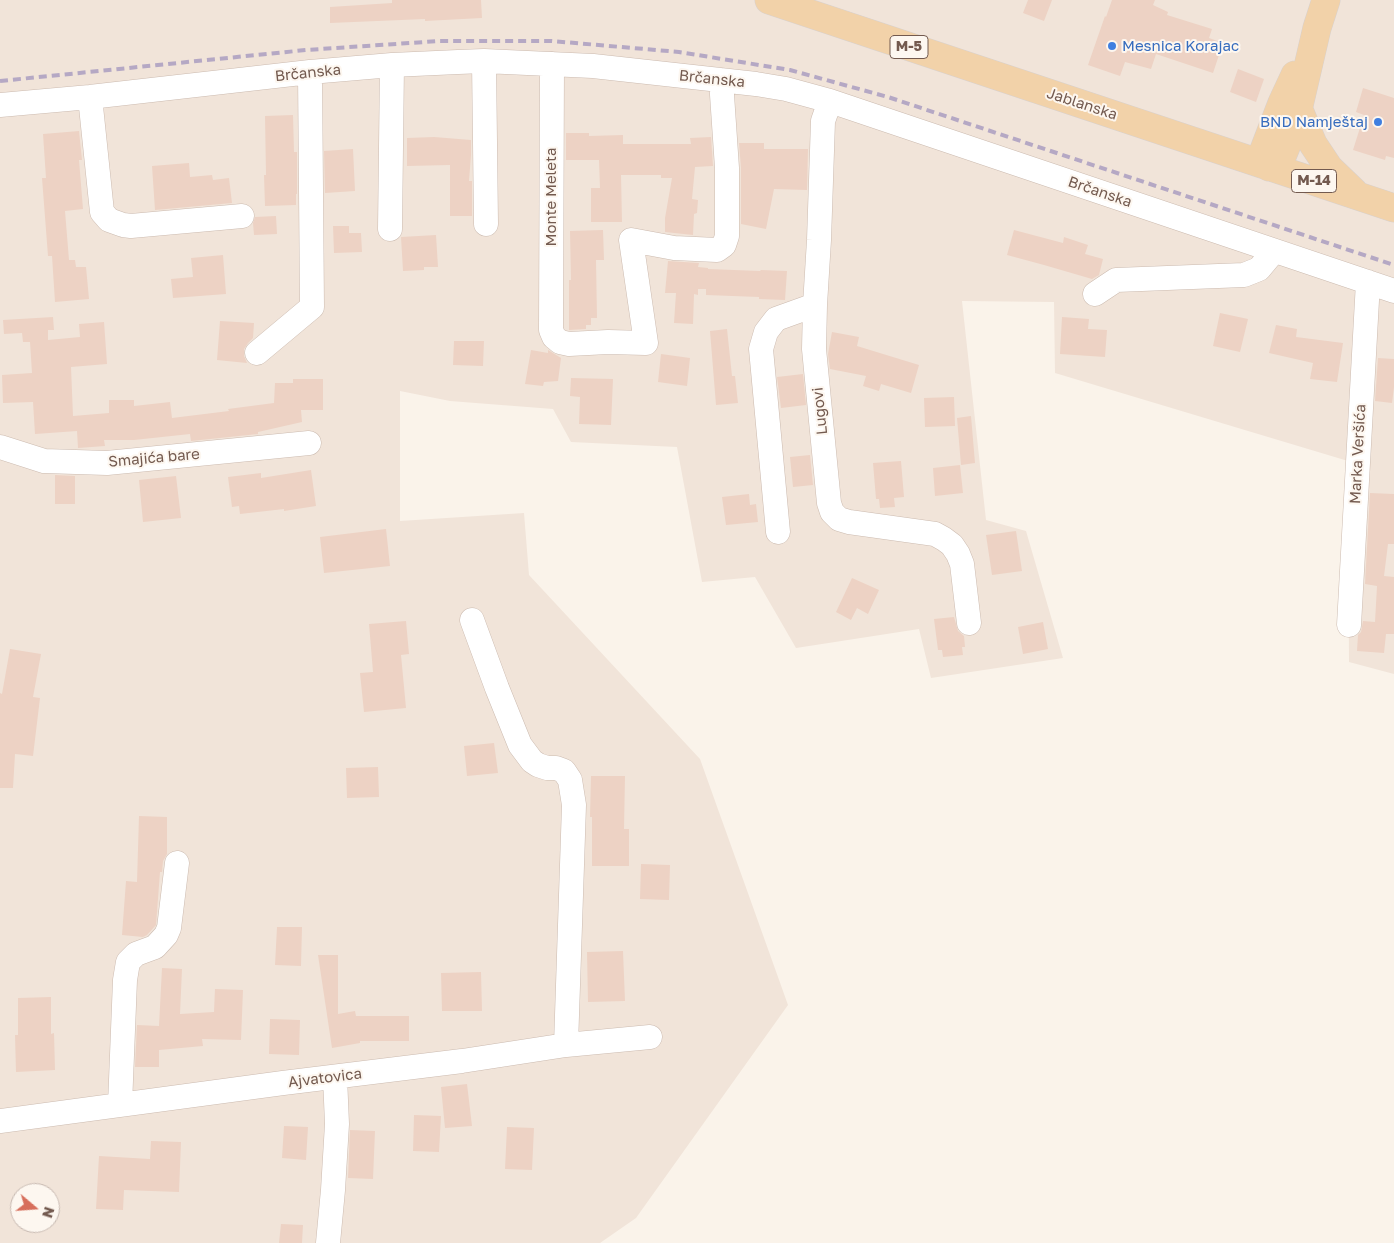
<!DOCTYPE html>
<html>
<head>
<meta charset="utf-8">
<style>
  body { margin:0 }
  #map { position:relative; width:1394px; height:1243px; overflow:hidden; background:#faf3ea; font-family:"Golos Text",sans-serif }
  canvas { display:block }
  .north { position:absolute; left:10px; top:1183px; width:50px; height:50px; box-sizing:border-box; background:#fdf7f0; border:1px solid #c6b8b0; border-radius:50%; rotate:108deg; font-size:14px; font-weight:700; line-height:20px; text-align:center; color:#735a4f }
  .north::after { content:''; display:block; margin:auto; width:18px; height:22px; background:#d76f5c; clip-path:polygon(50% 0,100% 100%,50% 72%,0 100%) }
</style>
</head>
<body>
<div id="map">
<canvas width="1394" height="1243"></canvas>
<div class="north">N</div>
</div>
<script>
const context = document.querySelector('canvas').getContext('2d');
context.lineJoin = 'round';
function fillPath(path, color) { context.fillStyle = color; context.fill(path, 'evenodd'); }
const shape = rows => new Path2D(rows.map(r => 'M' + r).join(''));
function trace(path, color, width, dash) { context.strokeStyle = color; context.lineWidth = width; context.lineCap = dash ? 'butt' : 'round'; context.setLineDash(dash || []); context.stroke(path); }
function write(font, color, halo, rows, align = 'center') {
  context.font = font + ' "Golos Text",sans-serif'; context.lineWidth = 4; context.setLineDash([]); context.textBaseline = 'middle'; context.strokeStyle = halo; context.fillStyle = color; for (const [text, x, y, turn = 0] of rows) {
    context.save(); context.translate(x, y); context.rotate((+turn || 0) * Math.PI / 180); context.textAlign = isNaN(turn) ? turn : align; if (halo) context.strokeText(text, 0, 0); context.fillText(text, 0, 0); context.restore();
  }
}
const residential = shape([
  [0,0,1394,0,1394,674,1349,662,1348,461,1055,373,1054,302,962,301,986,520,1026,531,1063,658,931,678,919,629,796,648,755,577,702,582,677,447,571,442,553,409,450,401,400,391,400,521,524,513,529,575,700,759,788,1005,636,1218,600,1243,0,1243],
  [20,1193,50,1193,50,1223,20,1223]
]);
const building = shape([
  [392,0,481,0,482,18,425,21,425,19,330,23,330,7,392,3],
  [1028,0,1052,0,1044,21,1023,13],
  [1112,0,1155,0,1153,5,1168,12,1167,15,1212,29,1209,38,1223,43,1213,73,1156,54,1151,69,1125,62,1120,76,1088,65,1105,16,1106,17],
  [1238,69,1264,79,1256,102,1230,92],
  [1363,88,1394,98,1394,158,1386,156,1385,160,1353,150,1364,115,1356,112],
  [293,115,294,152,297,152,297,194,296,194,296,205,265,206,264,175,266,175,265,116],
  [79,131,82,160,79,160,83,209,65,211,69,260,75,260,76,267,86,267,89,299,55,302,52,256,48,256,42,178,46,178,43,134],
  [566,133,589,133,589,136,623,135,623,144,691,144,690,138,711,137,713,166,695,167,692,199,698,200,697,213,694,214,693,235,665,232,665,218,672,178,661,178,661,175,621,175,622,222,591,222,591,188,600,188,599,160,566,160],
  [434,137,471,140,471,155,469,181,472,181,472,216,450,216,450,165,407,166,407,138],
  [739,143,764,143,764,149,808,149,807,190,774,189,766,229,741,224,741,168],
  [353,149,355,191,325,193,324,151],
  [189,163,190,177,212,175,213,180,229,178,232,203,155,210,152,166],
  [276,216,277,234,254,235,253,223,255,217],
  [333,226,349,226,349,233,361,233,362,252,334,253],
  [603,230,604,260,596,260,597,318,591,318,591,325,586,325,586,329,569,330,569,280,571,280,570,231],
  [1014,230,1063,243,1064,237,1088,245,1085,254,1103,259,1099,275,1092,279,1044,265,1007,255],
  [436,235,438,267,424,267,424,270,403,271,401,237],
  [223,255,226,294,173,298,171,279,193,277,191,258],
  [668,261,699,263,698,267,708,268,708,269,760,271,761,270,787,271,785,300,759,299,759,297,706,295,706,289,698,289,698,295,694,294,693,324,674,323,676,293,665,293],
  [1220,313,1248,319,1240,352,1213,346],
  [53,317,54,330,48,330,48,340,80,337,79,324,104,322,107,364,71,367,73,416,109,413,109,400,134,400,134,406,170,402,172,418,229,411,228,409,274,403,275,383,293,383,293,379,323,379,323,410,301,410,302,422,258,432,258,434,191,441,190,434,134,440,104,440,105,446,78,448,77,431,35,434,33,402,3,403,2,375,32,373,30,342,23,342,22,333,4,334,3,320],
  [1062,317,1089,319,1088,329,1107,330,1105,357,1060,354],
  [220,321,254,323,253,338,248,343,244,349,244,356,247,363,217,360],
  [1276,325,1297,329,1296,337,1343,343,1337,382,1310,379,1313,363,1269,353],
  [727,329,732,376,735,376,738,403,716,405,710,331],
  [832,332,859,337,857,346,919,365,911,393,881,384,879,391,863,386,866,376,830,369,828,354],
  [454,341,484,341,483,366,453,365],
  [531,350,548,353,548,350,561,358,558,381,544,382,543,386,525,384],
  [661,354,690,358,687,386,658,382],
  [1378,358,1394,359,1394,387,1392,403,1375,401],
  [803,374,806,405,781,408,777,377],
  [571,378,613,379,611,425,579,424,580,397,570,396],
  [954,397,955,426,925,427,924,398],
  [971,416,975,463,961,465,957,418],
  [810,455,813,485,793,487,790,457],
  [901,461,904,497,894,498,895,507,880,508,879,499,876,499,873,463],
  [960,465,963,493,935,496,933,468],
  [311,470,316,506,284,511,284,509,240,514,239,506,232,507,228,477,261,473,261,478],
  [55,475,75,476,75,504,55,504],
  [176,476,181,518,143,522,139,480],
  [1370,493,1394,494,1394,544,1388,544,1384,576,1394,577,1394,634,1386,634,1384,653,1357,651,1358,635,1361,632,1363,621,1375,622,1377,586,1365,584],
  [749,494,750,505,756,504,758,522,726,525,722,497],
  [386,529,390,566,324,573,320,537],
  [1016,531,1022,571,992,575,986,535],
  [852,578,879,590,868,614,857,608,851,620,836,612],
  [954,617,958,631,964,636,965,647,962,647,963,655,943,657,942,650,938,650,934,619],
  [406,621,409,654,401,655,406,708,364,712,360,673,373,672,369,624],
  [1043,622,1048,649,1023,654,1018,627],
  [10,649,41,654,33,697,40,698,33,756,15,754,13,788,0,788,0,693,2,694],
  [494,743,498,773,467,776,464,746],
  [378,767,379,797,347,798,346,768],
  [591,776,625,776,624,829,629,829,629,866,592,866,592,817,590,817],
  [139,816,167,817,167,854,163,861,162,872,160,872,156,925,147,935,143,937,122,935,126,881,137,882],
  [641,864,670,865,669,900,640,899],
  [277,927,302,927,301,966,275,965],
  [623,951,625,1001,588,1002,587,952],
  [318,955,338,955,338,1014,355,1011,356,1016,409,1016,409,1041,360,1041,360,1043,332,1048],
  [162,968,182,969,180,1014,214,1012,215,989,243,990,241,1040,202,1039,203,1046,159,1050,159,1067,135,1067,137,1025,159,1026],
  [481,972,482,1011,442,1011,441,973],
  [51,997,51,1034,54,1033,55,1070,16,1072,15,1035,18,1035,18,998],
  [270,1019,300,1020,299,1055,269,1054],
  [467,1084,472,1126,445,1128,441,1087],
  [414,1115,441,1116,439,1152,413,1151],
  [284,1126,308,1127,306,1160,282,1158],
  [507,1127,534,1128,532,1170,505,1169],
  [350,1130,375,1131,373,1179,348,1178],
  [151,1141,181,1142,179,1192,124,1190,123,1210,96,1209,99,1156,150,1159],
  [281,1224,303,1225,302,1243,279,1243]
]);
const minor = shape([
  [484,61,486,224],
  [552,64,551,330,554,337,560,342,569,344,608,342,646,343,631,240,674,248,717,250,724,245,727,236,727,168,721,80],
  [90,97,102,212,109,220,123,225,131,226,242,216],
  [830,101,823,121,819,240,815,305,814,349,829,503,832,512,839,519,849,522,935,534,944,539,952,545,958,554,962,564,969,623],
  [0,105,90,97,310,72,392,65,458,62,484,61,593,66,756,84,786,89,830,101,1394,291],
  [390,229,392,65],
  [1095,294,1116,280,1244,275,1259,269,1274,251],
  [257,353,312,307,310,72],
  [0,447,44,461,107,463,309,443],
  [778,532,761,349,766,332,776,319,815,305],
  [472,620,497,688,520,745,532,761,538,765,547,768,556,768,564,771,570,780,574,805,566,1045],
  [1349,625,1368,282],
  [120,1105,125,980,128,962,136,954,155,947,166,935,169,928,177,863],
  [0,1121,283,1083,462,1061,566,1045,650,1037],
  [328,1243,333,1190,337,1124,335,1077]
]);
const major = shape([
  [769,0,1394,208],
  [1299,110,1313,144,1329,168,1354,192],
  [1259,163,1282,103,1295,75],
  [1269,167,1278,161,1283,154,1294,127,1317,28,1326,0]
]);
const rail = shape([
  [0,81,306,50,440,41,552,41,679,52,790,70,888,97,1394,265]
]);
const markers = [
  [1112,46,5,"#3f7fe0"],
  [1378,122,5,"#3f7fe0"]
];
const shields = [
  [909,47,38],
  [1314,181,45]
];
const shieldNames = [
  ["M-5",909,47],
  ["M-14",1314,181]
];
const shopNames = [
  ["Mesnica Korajac",1122,46],
  ["BND Namještaj",1368,122,"right"]
];
const streetNames = [
  ["Brčanska",308,73,-6],
  ["Brčanska",712,79,6],
  ["Jablanska",1082,104,18],
  ["Brčanska",1100,192,19],
  ["Monte Meleta",551,197,-90],
  ["Lugovi",820,411,-96],
  ["Marka Veršića",1358,454,-87],
  ["Smajića bare",154,458,-5],
  ["Ajvatovica",325,1078,-7]
];
fillPath(residential, '#f1e4d9');
fillPath(building, '#edd2c4');
trace(minor, '#ccbbb0', 25);
trace(major, '#d8d1ce', 29);
trace(minor, '#fff', 24);
trace(major, '#f2d2a9', 28);
trace(rail, '#b5a8c4', 4, [8, 5]);
for (const [x, y, r, color] of markers) { const dot = new Path2D(); dot.arc(x, y, r, 0, 2 * Math.PI); context.fillStyle = color; context.fill(dot); trace(dot, '#fdf7f0', 2); }
for (const [x, y, w] of shields) { const box = new Path2D(); box.roundRect(x - w / 2, y - 11.5, w, 23, 4); context.fillStyle = '#fdf7f0'; context.fill(box); trace(box, '#735a4f', 1); }
write('bold 14px', '#735a4f', null, shieldNames);
write('15px', '#366cbe', '#fdf7f0', shopNames, 'left');
write('15px', '#735a4f', '#fdf7f0', streetNames);
</script>
</body>
</html>
